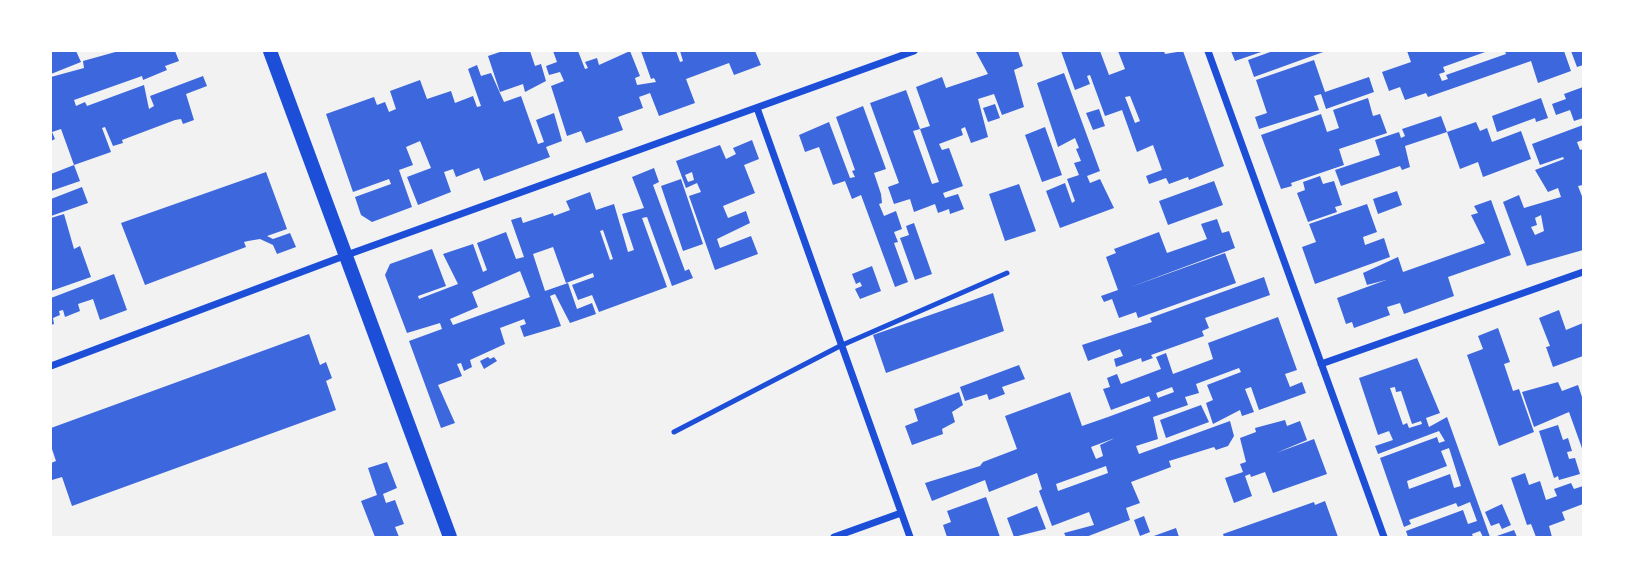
<!DOCTYPE html>
<html>
<head>
<meta charset="utf-8">
<style>
  body { margin:0 }
  #map { position:relative; width:1634px; height:588px; overflow:hidden; background:#f2f2f2; font-family:"Nunito Sans",sans-serif }
  canvas { display:block }
  .frame { position:absolute; inset:0; border:52px solid #fff; pointer-events:none }
</style>
</head>
<body>
<div id="map">
<canvas width="1634" height="588"></canvas>
<div class="frame"></div>
</div>
<script>
const context = document.querySelector('canvas').getContext('2d');
context.lineJoin = 'round';
function fillPath(path, color) { context.fillStyle = color; context.fill(path, 'evenodd'); }
const shape = rows => new Path2D(rows.map(r => 'M' + r).join(''));
function trace(path, color, width, dash) { context.strokeStyle = color; context.lineWidth = width; context.lineCap = dash ? 'butt' : 'round'; context.setLineDash(dash || []); context.stroke(path); }
const building = shape([
  [51,51,76,51,81,62,51,74],
  [119,51,175,51,179,61,165,66,167,70,143,80,142,76,74,100,76,106,85,102,87,106,144,85,149,109,154,106,150,96,203,76,207,86,186,94,194,120,183,124,181,119,175,120,122,140,123,143,113,146,105,127,102,128,111,152,74,165,80,181,51,191,51,174,74,165,61,129,52,132,55,139,51,141,51,77,84,68,83,61],
  [503,51,530,51,535,66,541,64,546,81,525,92,523,84,500,92,488,56],
  [553,51,578,51,585,69,588,68,585,62,597,58,599,65,630,51,640,76,635,78,637,85,656,82,654,78,651,79,641,51,676,51,680,62,683,61,680,51,755,51,761,65,734,75,729,63,686,79,695,103,659,116,650,93,639,97,643,108,618,117,623,130,586,143,581,131,567,136,551,86,564,81,560,72,549,75,546,66,557,62],
  [981,51,1018,51,1023,66,1014,70,1024,107,1002,115,994,94,978,99,988,137,971,143,965,127,961,129,963,135,939,144,942,150,949,148,963,186,943,193,945,198,958,194,964,209,950,214,949,209,938,213,935,204,914,212,910,199,894,204,888,187,899,183,870,103,906,90,920,129,913,131,932,184,939,182,920,129,930,126,916,87,942,77,946,88,988,74,976,52],
  [1061,51,1100,51,1109,75,1125,69,1118,51,1164,51,1165,54,1183,51,1224,166,1189,180,1188,177,1169,184,1166,178,1149,184,1146,176,1162,170,1153,145,1137,152,1122,110,1105,116,1090,75,1087,76,1090,84,1075,90],
  [1130,96,1140,121,1135,123,1125,97],
  [1231,51,1264,51,1235,61],
  [1273,51,1326,51,1254,77,1248,60],
  [1407,51,1488,51,1443,67,1445,72,1439,74,1442,81,1448,79,1446,75,1506,54,1505,51,1564,51,1571,71,1538,83,1531,61,1428,97,1426,93,1405,100,1400,87,1389,91,1382,72,1411,62],
  [1571,51,1583,51,1583,65,1577,67],
  [1314,60,1325,92,1369,77,1374,92,1326,109,1321,94,1314,96,1319,110,1259,129,1255,117,1267,113,1256,80],
  [477,65,481,76,491,73,504,102,521,96,538,144,544,142,536,120,554,113,562,141,546,147,550,157,484,181,479,168,456,177,453,169,444,172,451,192,418,205,407,177,431,168,420,141,406,147,413,165,399,170,412,207,372,222,361,215,355,197,391,184,389,179,353,192,326,114,374,97,377,105,385,102,389,112,396,109,390,91,420,80,427,99,451,91,455,103,473,96,477,107,481,106,468,69],
  [1064,73,1100,171,1087,176,1090,183,1100,179,1114,208,1060,228,1046,191,1065,183,1072,203,1075,201,1067,179,1079,175,1074,163,1081,161,1076,149,1079,148,1075,138,1058,147,1037,83],
  [1583,87,1583,118,1574,121,1570,110,1556,115,1552,104,1566,99,1564,94],
  [1368,98,1373,116,1380,114,1387,133,1339,149,1344,165,1291,183,1292,186,1281,189,1261,135,1321,114,1327,132,1339,128,1333,110],
  [1541,98,1548,118,1536,122,1535,118,1497,132,1492,116],
  [995,104,1000,118,988,122,983,108],
  [863,106,886,169,874,173,881,194,882,203,879,204,884,216,896,211,902,229,894,232,898,242,894,243,908,282,895,287,861,195,852,199,845,181,833,185,819,147,805,152,799,135,829,122,850,178,855,177,852,171,855,170,836,117],
  [1099,109,1105,126,1093,130,1086,113],
  [1441,116,1447,132,1476,122,1480,131,1487,128,1492,142,1521,131,1531,159,1483,177,1478,162,1460,169,1447,132,1405,146,1410,167,1402,170,1400,166,1341,186,1335,170,1380,155,1375,140,1399,132,1401,138,1405,136,1402,129],
  [1583,125,1583,140,1577,142,1580,150,1583,149,1583,185,1578,186,1583,199,1583,250,1527,266,1503,202,1519,195,1524,208,1561,197,1558,188,1548,192,1535,170,1564,159,1563,157,1540,165,1532,144],
  [1541,215,1544,231,1535,235,1531,227,1537,225,1535,218],
  [1045,127,1062,175,1042,182,1025,135],
  [752,140,759,159,744,165,755,193,723,206,728,218,746,211,750,223,717,239,720,248,751,236,758,254,715,270,689,196,701,192,697,183,686,188,676,161,720,145,726,159,736,154,733,148],
  [692,172,694,180,688,182,685,175],
  [654,168,659,182,653,185,685,271,689,269,693,278,672,286,647,217,642,218,667,287,599,312,592,295,578,300,572,285,594,277,593,273,566,283,553,247,533,254,545,291,568,283,577,309,592,303,596,314,570,323,555,294,550,296,561,326,524,337,520,326,526,324,524,319,500,328,505,344,470,360,472,367,464,371,461,363,457,364,462,376,438,385,455,423,441,428,409,341,442,329,440,323,407,333,385,275,390,264,432,249,446,286,418,296,419,299,458,284,443,254,473,244,483,272,487,270,477,243,506,232,516,259,524,257,511,220,521,217,523,223,553,213,554,216,570,210,566,201,590,192,596,210,614,204,628,252,634,250,622,214,644,208,632,177],
  [603,230,613,259,610,260,600,231],
  [520,271,530,297,453,325,450,319,478,307,472,292],
  [266,172,287,229,267,236,273,239,290,233,296,247,277,254,273,245,260,239,248,241,244,242,246,247,145,285,121,223],
  [1320,176,1323,184,1334,181,1342,205,1335,207,1337,212,1308,222,1297,193,1305,190,1303,182],
  [681,179,703,244,683,251,661,186],
  [1214,181,1223,205,1168,225,1159,201],
  [1019,184,1036,231,1005,241,989,194],
  [82,187,88,203,51,216,51,199],
  [1397,191,1402,205,1378,214,1373,199],
  [1491,200,1511,255,1448,277,1454,296,1404,314,1400,303,1387,307,1390,315,1354,328,1352,322,1346,324,1337,298,1386,280,1367,285,1363,273,1398,257,1403,272,1485,243,1471,215,1478,213,1474,206],
  [1367,204,1377,232,1363,237,1365,245,1384,238,1390,257,1315,284,1302,247,1316,242,1309,224],
  [64,214,74,249,80,246,91,277,51,291,51,218],
  [1217,219,1222,233,1229,231,1235,248,1128,288,1225,253,1236,283,1138,318,1136,312,1119,318,1112,299,1104,302,1101,296,1118,290,1106,257,1116,253,1114,249,1159,232,1167,253,1207,239,1201,224],
  [914,223,932,274,915,280,900,238,909,235,906,226],
  [872,266,881,291,860,299,855,289,862,286,860,282,856,284,852,274],
  [114,274,127,310,100,320,93,299,78,304,80,311,65,317,63,310,59,311,60,315,53,318,54,324,51,325,51,298],
  [1264,277,1270,295,1205,318,1209,328,1202,331,1204,336,1151,355,1153,358,1142,362,1141,358,1116,367,1114,359,1123,356,1120,349,1088,361,1082,345,1152,322,1150,318],
  [993,293,1004,331,886,373,873,335],
  [1559,310,1566,330,1583,323,1583,356,1553,367,1546,347,1550,346,1539,318],
  [1278,317,1297,370,1285,374,1290,387,1302,382,1306,393,1259,410,1251,387,1245,389,1254,412,1242,416,1240,410,1213,424,1206,403,1213,400,1207,385,1241,372,1239,368,1196,384,1199,393,1185,397,1188,405,1153,417,1158,439,1136,446,1139,454,1230,421,1234,436,1228,446,1216,450,1214,447,1169,461,1171,467,1131,482,1140,503,1126,508,1130,520,1086,537,1066,537,1064,533,1094,525,1089,512,1052,526,1039,491,1042,489,1037,473,989,492,985,480,932,501,925,483,980,466,983,462,1017,449,1005,416,1070,392,1082,426,1108,417,1151,401,1149,396,1111,410,1103,389,1110,387,1107,378,1117,374,1121,384,1161,369,1156,357,1166,353,1173,374,1213,359,1208,343],
  [1172,387,1174,392,1158,398,1156,393],
  [1115,438,1100,445,1103,456,1096,459,1091,447],
  [1106,466,1108,473,1058,491,1056,484],
  [1498,328,1510,362,1504,364,1513,391,1519,389,1534,432,1499,446,1467,355,1483,349,1478,336],
  [309,334,320,365,326,362,332,378,326,381,336,410,72,506,62,477,52,480,51,463,56,461,51,446,51,428],
  [488,357,490,359,494,357,497,361,484,369,480,361],
  [1417,358,1440,413,1426,418,1429,427,1447,417,1490,537,1483,537,1480,531,1472,534,1473,537,1408,537,1406,531,1463,510,1468,524,1477,521,1470,502,1458,507,1456,503,1409,520,1411,524,1404,527,1380,458,1437,437,1439,443,1445,441,1439,431,1378,454,1375,446,1393,440,1389,431,1378,435,1359,378],
  [1395,387,1396,392,1401,391,1412,424,1421,421,1422,424,1409,428,1407,423,1403,425,1390,388],
  [1449,448,1461,486,1454,488,1450,474,1409,489,1407,481,1447,466,1441,451],
  [1019,365,1025,379,1002,387,1005,394,989,400,987,394,965,401,960,387],
  [1558,382,1562,391,1578,385,1583,400,1583,451,1569,412,1534,427,1522,392],
  [959,392,963,405,952,412,955,422,942,429,943,434,912,445,905,426,918,421,914,409],
  [1201,405,1209,422,1166,438,1160,420],
  [1285,420,1287,426,1300,421,1307,440,1276,453,1314,439,1327,474,1273,493,1265,472,1251,477,1250,474,1245,476,1252,496,1234,503,1225,478,1243,472,1240,464,1246,462,1240,438,1256,432,1255,428],
  [1558,425,1563,440,1568,438,1572,451,1567,452,1569,459,1575,458,1580,474,1559,480,1558,476,1554,478,1539,431],
  [387,462,397,488,383,494,386,503,395,500,404,524,395,527,399,537,375,537,361,501,377,495,368,468],
  [1525,473,1529,485,1540,481,1546,500,1557,496,1554,489,1571,483,1574,489,1583,486,1583,504,1562,512,1565,520,1549,526,1552,537,1536,537,1531,524,1527,525,1511,478],
  [986,497,1000,537,947,537,943,525,951,522,947,511],
  [1325,501,1338,537,1224,537,1223,534,1314,502,1315,505],
  [1502,504,1511,525,1502,529,1499,523,1491,526,1485,512],
  [1037,506,1046,529,1014,537,1007,518],
  [1144,516,1150,532,1140,536,1134,520],
  [1176,528,1179,537,1151,537],
  [1514,530,1517,537,1494,537]
]);
const service = shape([
  [674,432,840,346,1007,273]
]);
const minor = shape([
  [1208,51,1384,537],
  [757,108,910,537],
  [1321,364,1583,272],
  [51,366,344,256,914,51],
  [834,537,901,513]
]);
const secondary = shape([
  [270,51,450,537]
]);
fillPath(building, '#3d67dc');
trace(service, '#1d4ed8', 5);
trace(minor, '#1d4ed8', 7);
trace(secondary, '#1d4ed8', 14);
</script>
</body>
</html>
